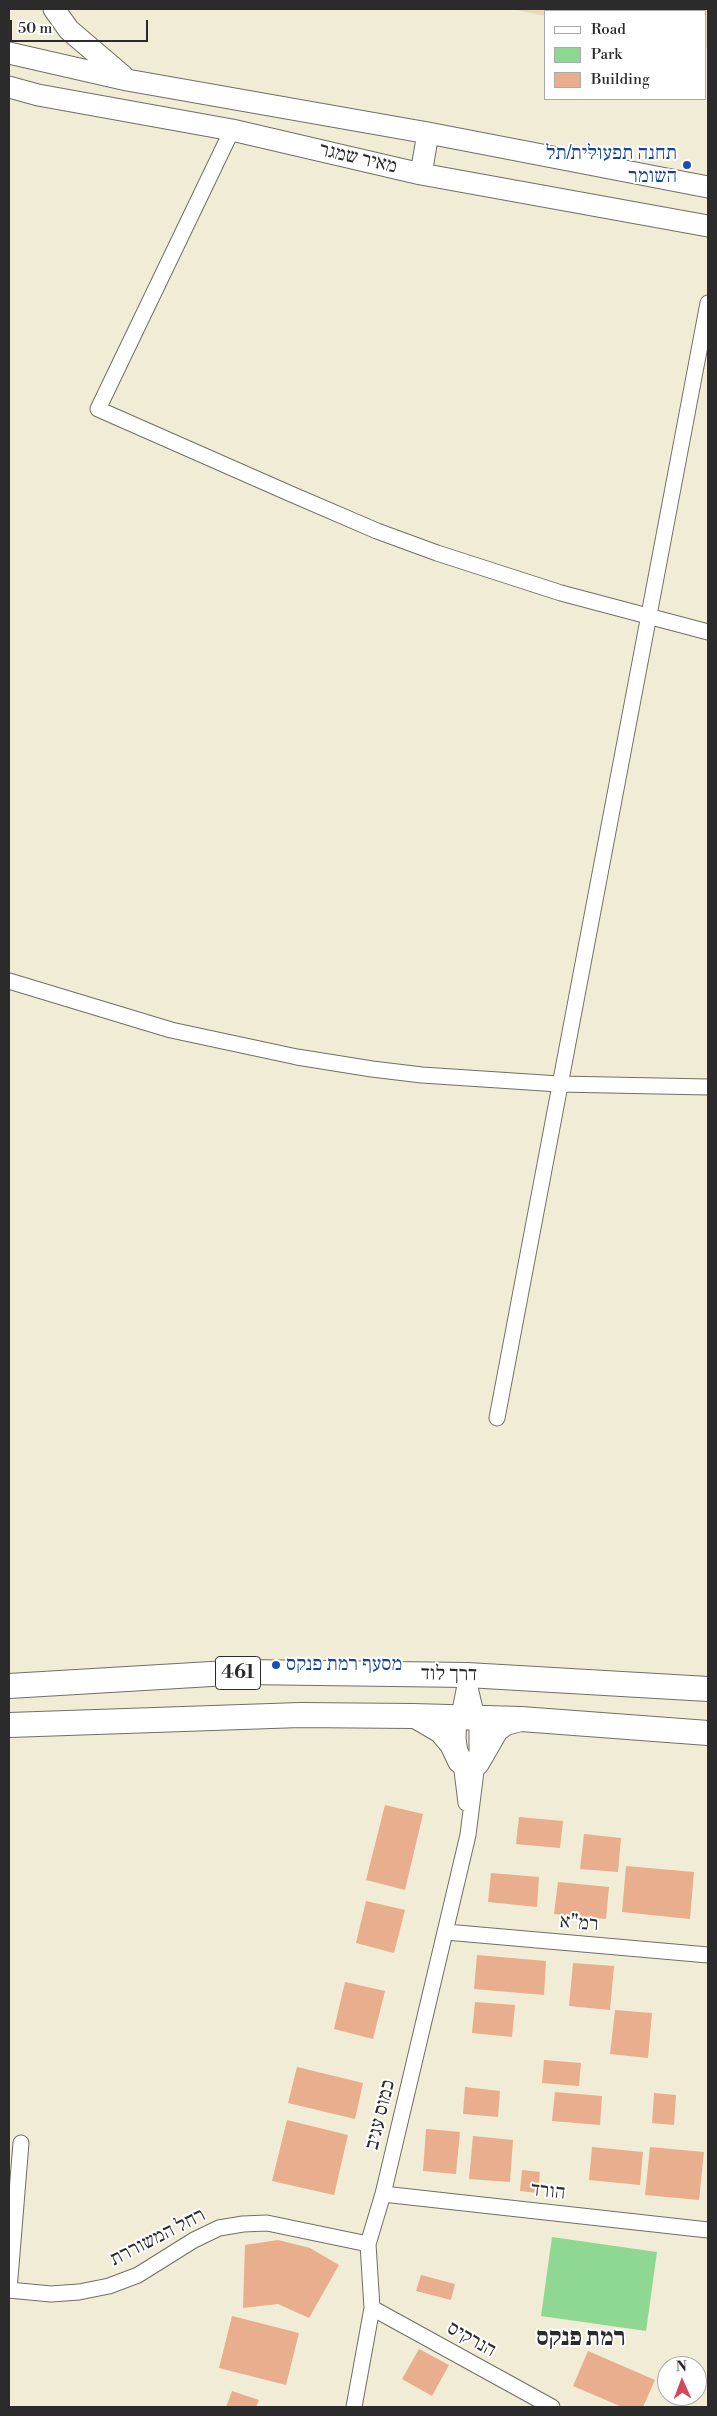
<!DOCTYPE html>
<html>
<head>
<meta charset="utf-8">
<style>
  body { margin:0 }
  #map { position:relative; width:717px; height:2416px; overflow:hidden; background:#f1ecd5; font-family:"Libre Bodoni",serif }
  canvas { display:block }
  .frame { position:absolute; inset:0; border:10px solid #2b2b2b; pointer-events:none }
  .legend { position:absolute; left:544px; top:10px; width:162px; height:90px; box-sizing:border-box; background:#fff; border:1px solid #aaa; margin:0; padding:6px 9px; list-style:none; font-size:15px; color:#2b2b2b }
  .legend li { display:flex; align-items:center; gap:10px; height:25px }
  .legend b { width:25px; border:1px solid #aaa }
  .north { position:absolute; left:657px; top:2356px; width:50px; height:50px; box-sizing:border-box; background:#fff; border:1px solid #aaa; border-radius:50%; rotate:358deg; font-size:14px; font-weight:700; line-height:20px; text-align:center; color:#2b2b2b }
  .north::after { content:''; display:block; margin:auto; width:18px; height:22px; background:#d1495b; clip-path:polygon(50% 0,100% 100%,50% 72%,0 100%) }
  .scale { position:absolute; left:10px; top:20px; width:138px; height:22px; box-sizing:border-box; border:2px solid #2b2b2b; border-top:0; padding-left:6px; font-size:15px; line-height:18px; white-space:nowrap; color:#2b2b2b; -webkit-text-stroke:4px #fff; paint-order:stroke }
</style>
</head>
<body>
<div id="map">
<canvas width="717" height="2416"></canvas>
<div class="frame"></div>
<ul class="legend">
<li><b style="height:6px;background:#fff"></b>Road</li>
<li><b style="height:14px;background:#8fd893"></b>Park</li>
<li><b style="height:14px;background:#e9ae8d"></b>Building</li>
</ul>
<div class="north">N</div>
<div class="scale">50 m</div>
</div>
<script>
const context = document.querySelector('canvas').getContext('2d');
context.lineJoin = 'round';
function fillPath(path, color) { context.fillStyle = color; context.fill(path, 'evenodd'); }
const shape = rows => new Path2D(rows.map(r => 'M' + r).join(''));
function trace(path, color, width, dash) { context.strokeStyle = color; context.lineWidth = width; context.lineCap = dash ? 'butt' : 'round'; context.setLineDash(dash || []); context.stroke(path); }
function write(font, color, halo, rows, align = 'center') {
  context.font = font + ' "Libre Bodoni","Frank Ruhl Libre",serif'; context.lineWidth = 4; context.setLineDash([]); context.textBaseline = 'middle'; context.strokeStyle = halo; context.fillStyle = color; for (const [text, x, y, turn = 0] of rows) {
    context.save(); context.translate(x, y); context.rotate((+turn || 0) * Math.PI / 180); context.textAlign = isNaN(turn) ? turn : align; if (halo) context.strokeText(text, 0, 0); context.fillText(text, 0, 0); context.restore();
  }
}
const built = shape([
  [511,9,708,9,708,48,706,48,706,11,546,11,546,16]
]);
const green = shape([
  [552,2237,657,2252,646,2331,541,2316]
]);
const building = shape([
  [385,1805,423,1814,405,1890,366,1880],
  [519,1817,563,1821,560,1848,516,1844],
  [584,1834,621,1838,618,1872,580,1869],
  [626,1866,694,1872,690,1919,622,1912],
  [491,1873,539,1877,537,1907,488,1902],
  [558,1882,609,1887,606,1919,554,1914],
  [366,1901,405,1910,394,1953,356,1943],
  [477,1955,546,1961,544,1995,474,1989],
  [573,1963,614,1966,610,2010,569,2006],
  [345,1982,385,1991,373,2039,334,2029],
  [475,2002,515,2005,512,2037,472,2033],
  [615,2010,652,2013,648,2058,610,2054],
  [544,2060,581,2063,579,2086,542,2083],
  [297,2067,363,2083,355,2119,288,2103],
  [465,2087,500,2091,498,2117,463,2114],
  [555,2092,602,2096,600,2125,552,2121],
  [654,2093,676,2095,674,2125,652,2123],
  [287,2120,348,2135,334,2195,272,2181],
  [426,2129,460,2132,456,2174,423,2171],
  [473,2136,513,2140,510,2182,469,2179],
  [592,2147,643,2152,640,2185,589,2180],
  [650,2147,704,2152,699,2200,645,2195],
  [522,2170,540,2172,538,2193,520,2191],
  [278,2240,310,2248,339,2265,309,2318,278,2304,243,2308,245,2245],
  [421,2275,455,2284,451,2300,416,2291],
  [232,2316,299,2333,286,2385,219,2368],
  [419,2349,449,2365,432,2396,402,2379],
  [588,2351,655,2380,643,2407,622,2407,573,2386],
  [232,2391,259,2400,256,2407,226,2407]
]);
const street = shape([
  [232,130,98,409,291,494,377,531,437,553,561,593,708,632],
  [9,981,171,1030,297,1057,372,1069,422,1075,559,1084,708,1087],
  [497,1418,708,303],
  [466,1680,459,1716,458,1738,466,1803],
  [446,1932,708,1955],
  [383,2194,708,2230],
  [9,2290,51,2294,79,2292,109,2286,138,2275,194,2240,219,2228,243,2224,267,2223,368,2244],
  [9,2290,21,2143],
  [372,2308,552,2407],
  [354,2407,372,2308,368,2244,383,2194,468,1835,477,1763,477,1717,467,1675]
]);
const secondary = shape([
  [54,9,69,30,123,76],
  [9,53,127,80,428,133,708,187],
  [9,87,38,95,232,130,421,174,708,226],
  [421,174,428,133]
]);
const primary = shape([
  [9,1686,245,1672,467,1675,708,1689],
  [417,1717,441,1731,452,1744,460,1761],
  [9,1725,300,1715,413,1716,521,1719,708,1733],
  [477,1763,496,1730,505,1723,521,1719]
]);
const markers = [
  [687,165,5,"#1a4fb4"],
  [276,1665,5,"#1a4fb4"]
];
const shields = [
  [238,1673,45]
];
const shieldNames = [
  ["461",238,1673]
];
const transitNames = [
  ["תחנה תפעולית/תל",677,154],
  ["השומר",677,177],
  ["מסעף רמת פנקס",286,1665,"left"]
];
const streetNames = [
  ["מאיר שמגר",358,159,13],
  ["דרך לוד",449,1675,1],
  ["רמ\"א",579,1924,5],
  ["כמוס עגיב",381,2115,-76],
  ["הורד",548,2192,6],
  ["רחל המשוררת",158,2238,-27],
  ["הנרקיס",471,2340,29]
];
const districtNames = [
  ["רמת פנקס",581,2339]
];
fillPath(built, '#ebd8ba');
fillPath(green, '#8fd893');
fillPath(building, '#e9ae8d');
trace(street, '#706f66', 17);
trace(secondary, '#706f66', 23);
trace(primary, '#706f66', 26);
trace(street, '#fff', 15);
trace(secondary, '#fff', 21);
trace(primary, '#fff', 24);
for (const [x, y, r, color] of markers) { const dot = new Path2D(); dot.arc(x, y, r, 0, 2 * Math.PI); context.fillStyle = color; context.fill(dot); trace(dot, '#fff', 2); }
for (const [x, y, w] of shields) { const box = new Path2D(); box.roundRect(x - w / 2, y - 16.5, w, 33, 4); context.fillStyle = '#fff'; context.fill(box); trace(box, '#2b2b2b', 1); }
write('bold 19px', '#2b2b2b', null, shieldNames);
write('20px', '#164399', '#fff', transitNames, 'right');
write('20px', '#2b2b2b', '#fff', streetNames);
write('bold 25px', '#2b2b2b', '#fff', districtNames);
</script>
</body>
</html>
